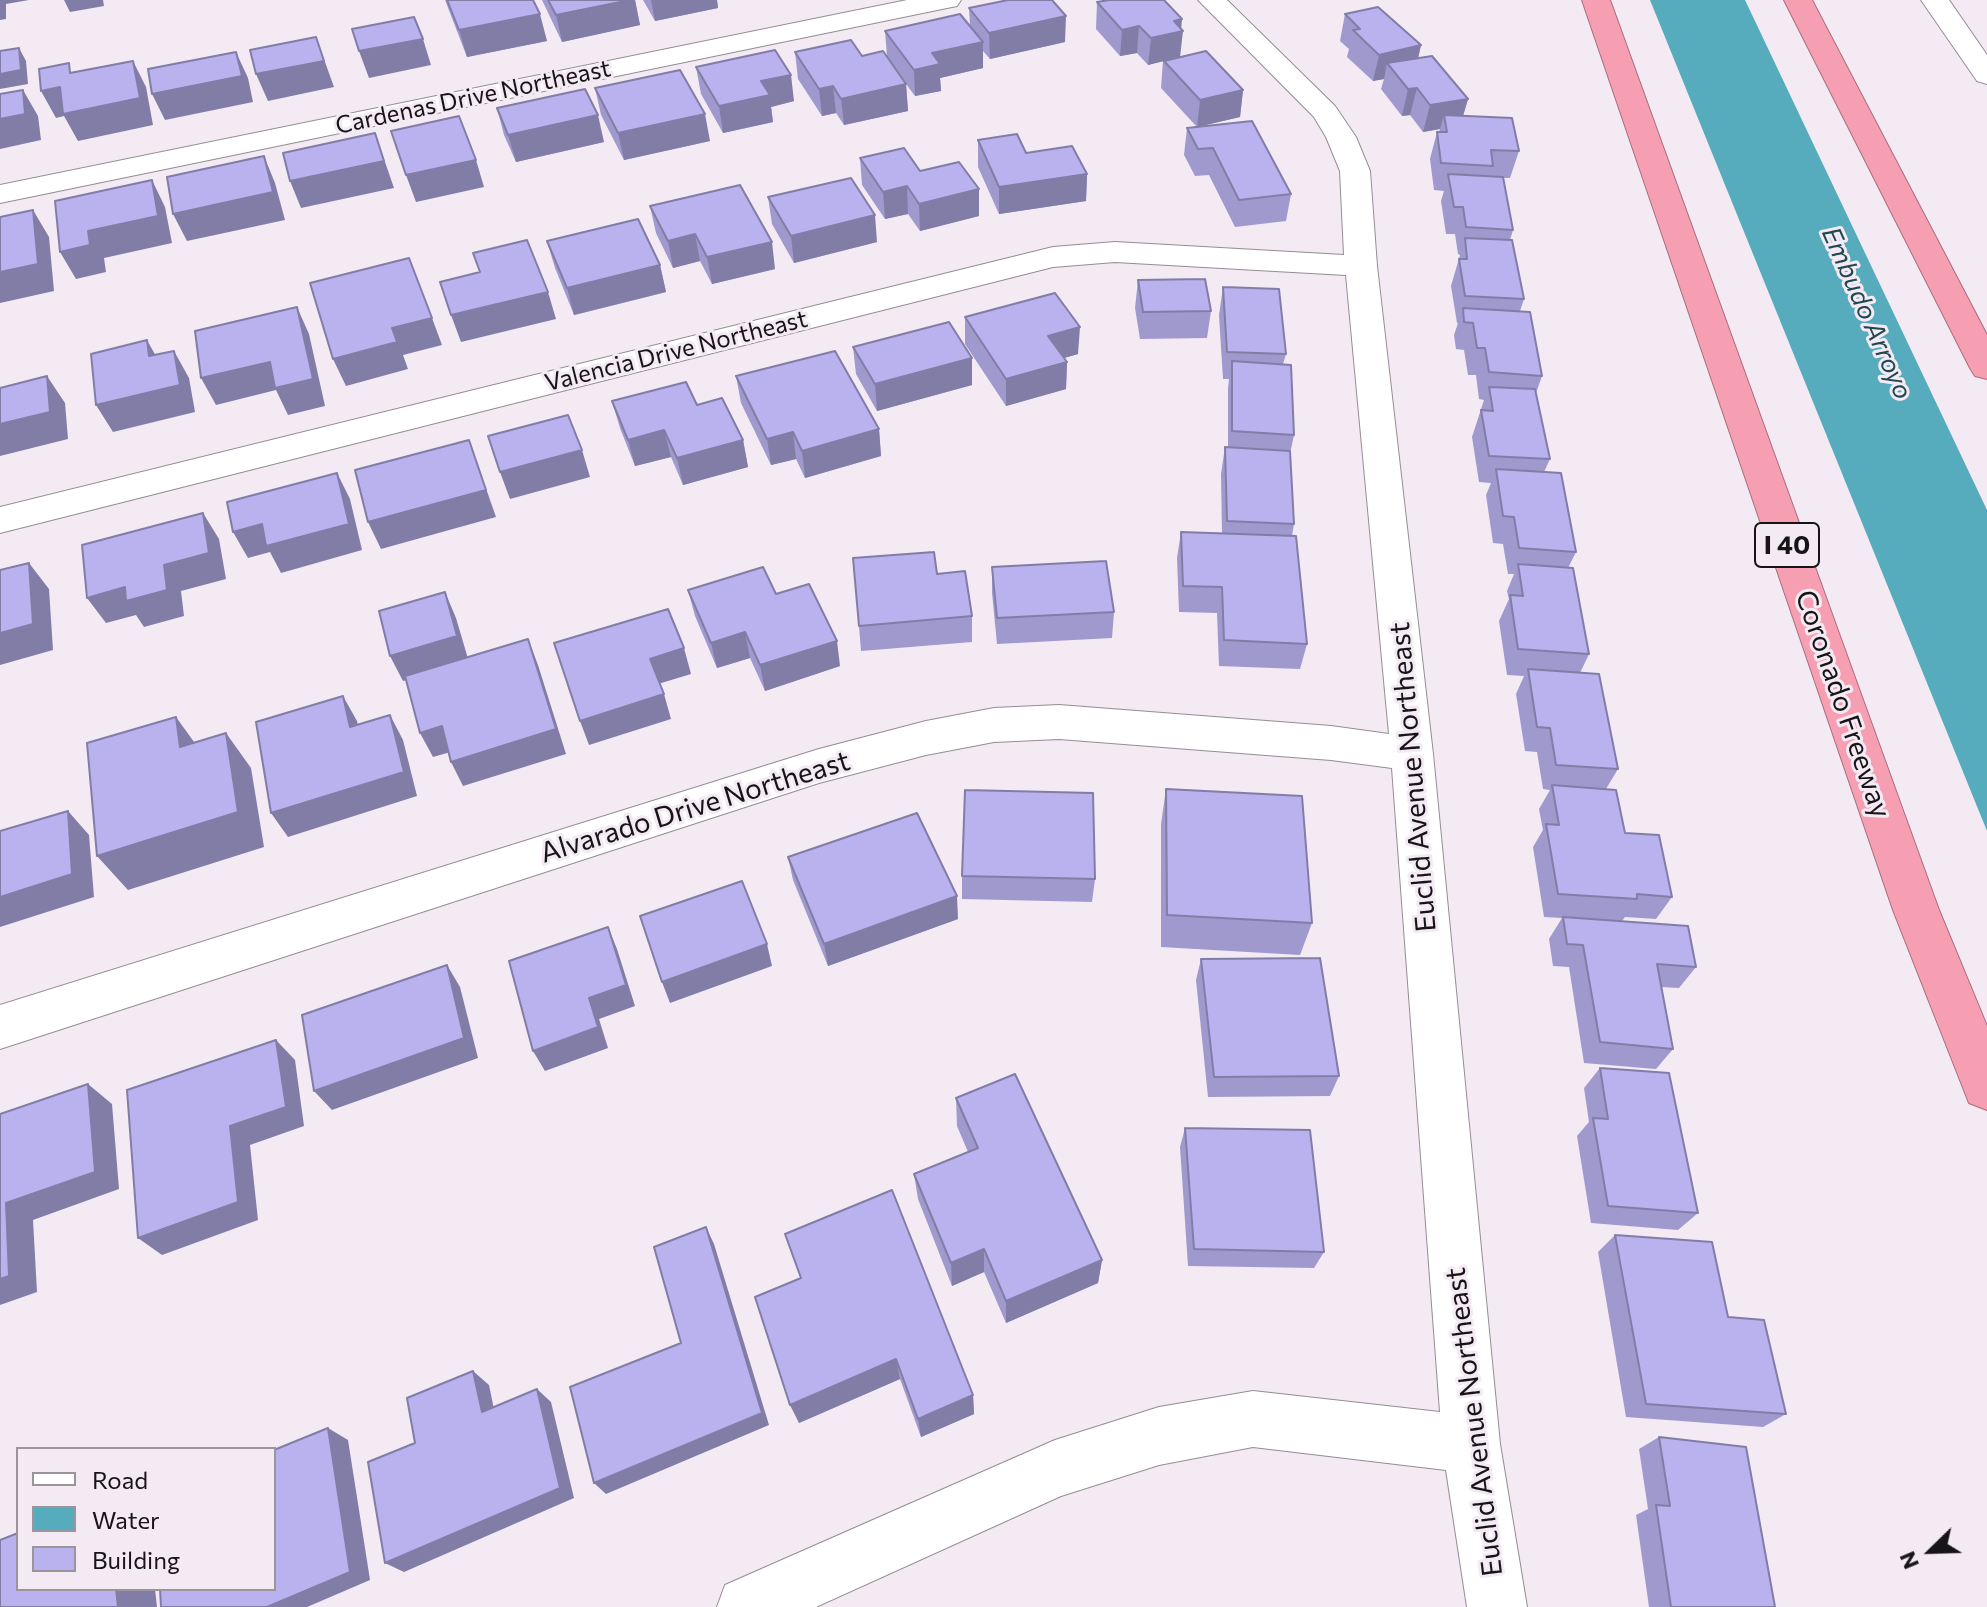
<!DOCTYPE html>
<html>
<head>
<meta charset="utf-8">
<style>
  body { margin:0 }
  #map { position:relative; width:1987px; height:1607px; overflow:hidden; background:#f3eaf3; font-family:Commissioner,sans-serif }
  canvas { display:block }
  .legend { position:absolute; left:16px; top:1447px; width:260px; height:144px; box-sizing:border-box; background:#f3eaf3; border:2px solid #9b949b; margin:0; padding:10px 14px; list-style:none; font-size:24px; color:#171417 }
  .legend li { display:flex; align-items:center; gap:16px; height:40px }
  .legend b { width:40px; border:2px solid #9b949b }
  .north { position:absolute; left:1891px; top:1511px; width:80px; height:80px; -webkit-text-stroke:6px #f3eaf3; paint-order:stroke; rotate:247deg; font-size:22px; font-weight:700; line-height:32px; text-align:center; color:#171417 }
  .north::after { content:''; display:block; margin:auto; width:28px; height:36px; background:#171417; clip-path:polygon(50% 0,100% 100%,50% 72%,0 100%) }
</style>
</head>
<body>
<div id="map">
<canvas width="1987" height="1607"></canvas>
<ul class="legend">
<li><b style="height:10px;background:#fff"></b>Road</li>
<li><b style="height:22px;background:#56abbc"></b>Water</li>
<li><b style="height:22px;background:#bab2ef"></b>Building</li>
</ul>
<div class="north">N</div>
</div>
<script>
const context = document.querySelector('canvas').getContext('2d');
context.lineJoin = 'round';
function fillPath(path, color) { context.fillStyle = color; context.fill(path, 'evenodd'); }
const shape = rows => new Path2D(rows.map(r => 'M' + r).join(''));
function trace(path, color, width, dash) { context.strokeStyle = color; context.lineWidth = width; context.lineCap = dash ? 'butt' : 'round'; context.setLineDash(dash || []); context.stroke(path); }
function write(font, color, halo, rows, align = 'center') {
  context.font = font + ' Commissioner,sans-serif'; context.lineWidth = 6; context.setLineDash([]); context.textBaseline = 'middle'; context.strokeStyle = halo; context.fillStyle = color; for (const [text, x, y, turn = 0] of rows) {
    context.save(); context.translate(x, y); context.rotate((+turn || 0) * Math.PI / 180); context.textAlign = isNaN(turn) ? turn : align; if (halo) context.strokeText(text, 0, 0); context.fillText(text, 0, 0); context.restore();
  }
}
const water = shape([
  [1650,0,1745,0,1987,510,1987,831]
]);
const minor = shape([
  [907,0,961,0,957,6,947,8,0,203,0,185,907,0],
  [1198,0,1227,0,1335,106,1356,137,1370,171,1377,266,1433,754,1500,1444,1527,1607,1467,1607,1446,1470,1253,1447,1159,1465,1061,1496,816,1607,717,1607,725,1585,1055,1440,1159,1407,1253,1391,1440,1412,1392,768,1331,760,1059,739,994,742,926,755,819,783,0,1049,0,1005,819,749,926,721,994,708,1059,705,1331,726,1389,734,1346,275,1115,262,1053,267,0,533,0,507,1053,247,1115,242,1344,255,1340,171,1326,137,1314,117,1198,0],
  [1921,0,1949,0,1987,55,1987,84,1977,81,1921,0]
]);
const highway = shape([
  [1582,0,1610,0,1939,910,1987,1026,1987,1110,1969,1103,1893,910,1582,0],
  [1784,0,1812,0,1987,335,1987,379,1975,376,1970,368,1784,0]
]);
const wall = shape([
  [445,0,533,0,547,41,467,57],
  [542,0,635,0,640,25,562,42],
  [643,0,717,0,718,8,655,21],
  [1102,0,1164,0,1181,29,1180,57,1243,90,1240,117,1197,127,1291,194,1286,221,1235,227,1209,175,1195,176,1184,155,1187,128,1197,127,1161,88,1163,61,1148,65,1137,53,1120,56,1096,29,1097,2,1102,1],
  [969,8,1065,42,990,59,983,51,983,68,940,78,941,91,915,96,906,84,908,111,844,125,836,113,822,116,798,79,795,52,887,57,885,31,970,26],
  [1345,14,1421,45,1418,58,1468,99,1463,116,1519,151,1510,178,1503,178,1513,230,1510,240,1524,299,1520,311,1542,376,1536,393,1550,459,1544,472,1576,552,1568,568,1589,654,1580,673,1618,769,1606,789,1625,833,1672,897,1656,919,1625,917,1622,921,1696,967,1679,988,1661,987,1673,1049,1656,1069,1584,1063,1569,967,1553,966,1549,939,1562,918,1544,917,1533,847,1543,830,1539,809,1550,790,1543,789,1537,752,1525,751,1516,694,1524,676,1507,675,1499,621,1509,599,1507,591,1514,574,1508,574,1503,544,1493,543,1486,495,1491,483,1479,482,1472,437,1484,400,1479,399,1476,375,1468,375,1464,350,1456,349,1454,335,1458,323,1457,323,1451,286,1460,255,1458,254,1455,234,1446,234,1441,201,1444,191,1434,190,1430,159,1437,132,1439,132,1440,129,1423,132,1410,115,1402,116,1381,89,1384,79,1373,81,1347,57,1349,49,1340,41],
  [696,67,794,101,771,107,773,122,723,133,701,94],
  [595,88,710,141,624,160,601,115],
  [497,108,604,142,516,162,504,135],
  [978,140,1026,153,1087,174,1086,201,999,214,978,167],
  [860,158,920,171,979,216,920,231,908,214,885,219,862,185],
  [768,197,877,242,794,263,772,224],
  [650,206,775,269,712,284,700,261,673,268,656,233],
  [547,241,660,265,666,292,574,315,555,268],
  [1138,280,1211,311,1207,338,1140,339,1135,308],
  [1223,287,1286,354,1283,364,1294,435,1290,454,1294,524,1292,536,1307,644,1300,669,1219,666,1217,613,1179,612,1177,558,1181,532,1222,533,1221,474,1225,447,1228,448,1228,388,1229,379,1223,379,1219,315],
  [965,317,1078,354,1064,358,1067,362,1066,389,1006,406,965,344],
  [853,347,972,358,972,385,877,411,856,374],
  [736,376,879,429,881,456,805,478,796,459,771,465,741,403],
  [612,401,697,405,743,440,748,467,683,485,671,457,635,466,620,428],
  [992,567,1114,612,1112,638,997,644,992,593],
  [688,590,776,594,840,666,765,691,750,658,717,668,695,616],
  [972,616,972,642,861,651,859,626],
  [1166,789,1312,923,1300,955,1161,947,1161,824],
  [788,857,958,919,828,966,793,880],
  [962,876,1095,879,1092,902,962,899],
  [1201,959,1339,1076,1330,1096,1208,1097,1196,980],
  [1600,1068,1698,1213,1678,1230,1591,1223,1577,1136,1589,1122,1584,1088],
  [956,1098,1102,1260,1098,1283,1006,1323,984,1272,952,1286,918,1199,914,1174,968,1152,957,1126],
  [1185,1128,1324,1252,1314,1268,1188,1266,1180,1147],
  [1615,1235,1728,1317,1786,1414,1763,1427,1626,1417,1598,1252],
  [755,1297,973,1395,974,1414,921,1437,900,1379,799,1423],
  [1659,1437,1775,1607,1649,1607,1636,1515,1648,1509,1639,1449]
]);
const shadedWall = shape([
  [0,0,29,0,6,4,6,19,0,20],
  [64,0,103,0,104,6,70,12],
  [630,0,635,0,640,25,562,42,556,15],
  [651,0,717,0,718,8,655,21],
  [540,14,547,41,467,57,459,30],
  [1066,16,1065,42,990,59,989,33],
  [1182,19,1181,31,1183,31,1180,57,1148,65,1151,38,1174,21],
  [1139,26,1137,53,1120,56,1122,30],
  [316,37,334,87,268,101,256,74],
  [423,39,431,65,369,78,359,51],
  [983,42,983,68,940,78,941,91,915,96,914,70,932,53],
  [1421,45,1415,72,1387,63,1384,79,1373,81,1379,55],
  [19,48,26,61,28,84,0,89,0,74],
  [236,52,248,78,253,102,165,120,152,94],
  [133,61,146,87,153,125,78,141,64,116,56,118,41,91],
  [791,75,794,101,771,107,773,122,723,133,719,106,761,81],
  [906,84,908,111,844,125,841,99],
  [833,86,836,113,822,116,819,89],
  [1417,88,1410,115,1402,116,1408,89],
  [23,90,38,116,41,140,0,149,0,119],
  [1243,90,1240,117,1197,127,1200,100],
  [1468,99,1460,126,1444,115,1440,129,1423,132,1430,105],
  [705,114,710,141,624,160,618,133],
  [598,115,604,142,516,162,508,135],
  [375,133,394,188,301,208,290,181],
  [264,156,275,183,285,220,187,241,173,214],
  [476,160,484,187,416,202,406,175],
  [1087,174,1086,201,999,214,999,187],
  [152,180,165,207,172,243,104,258,106,272,76,279,60,252,88,231],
  [907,186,908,214,885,219,883,192],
  [979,189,979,216,920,231,919,204],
  [33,210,49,237,54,291,0,303,0,272],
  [875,215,877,242,794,263,791,236],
  [695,234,700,261,673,268,668,241],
  [772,242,775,269,712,284,707,257],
  [660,265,666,292,574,315,567,288],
  [548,292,556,319,461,342,451,315],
  [297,307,309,334,325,406,288,415,276,390,216,405,201,378],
  [432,318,442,345,403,355,408,369,346,386,333,359,392,328],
  [1080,327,1078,354,1047,363,1048,336],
  [147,340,162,367,149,356],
  [174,351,189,378,195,412,113,432,96,405],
  [972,358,972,385,877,411,875,384],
  [1067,362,1066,389,1006,406,1006,379],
  [47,376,65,403,68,439,0,456,0,424],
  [879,429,881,456,805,478,802,451],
  [664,430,671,457,635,466,628,440],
  [793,432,796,459,771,465,767,439],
  [469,440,496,517,381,549,368,522],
  [743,440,748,467,683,485,677,458],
  [582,450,590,477,510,499,500,472],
  [337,473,350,499,362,550,281,573,270,552,248,558,233,532],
  [203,513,219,539,226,579,181,591,184,616,144,627,136,615,106,623,87,598,125,587,164,565],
  [29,563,49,589,53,650,0,665,0,633],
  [445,592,456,618,469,662,403,681,390,656],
  [745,632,750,658,717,668,711,643],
  [528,639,538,665,566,754,463,786,451,762],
  [837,641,840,666,765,691,760,665],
  [684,648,691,674,658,684,650,659],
  [664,694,671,719,589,745,580,721],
  [343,696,357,721,364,752,350,727],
  [390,715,403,740,417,796,288,837,271,813],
  [176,717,202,753,180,747],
  [442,726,454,751,433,757,420,733],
  [226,733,251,768,264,847,128,890,97,856],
  [68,811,89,835,94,897,0,927,0,897],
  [957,896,958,919,828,966,824,944],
  [608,927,617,949,635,1006,599,1019,608,1048,545,1071,533,1051,589,998],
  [767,944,772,966,670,1003,662,982],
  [447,965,460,987,478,1058,332,1110,314,1091],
  [276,1040,295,1060,304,1126,250,1145,258,1220,162,1255,138,1238,230,1126],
  [88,1084,112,1104,119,1189,33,1220,37,1292,0,1305,0,1279,6,1203],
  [706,1227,714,1244,769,1425,606,1494,594,1483,762,1413],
  [984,1249,984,1272,952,1286,951,1263],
  [1102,1260,1098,1283,1006,1323,1006,1301],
  [896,1359,900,1379,799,1423,790,1405],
  [473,1371,489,1385,497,1424,482,1412],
  [537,1389,551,1402,574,1498,404,1572,385,1563],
  [973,1395,974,1414,921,1437,918,1419],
  [328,1428,348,1440,370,1580,307,1607,267,1607],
  [116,1589,155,1589,157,1607,118,1607]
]);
const building = shape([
  [447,0,533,0,540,14,459,30,447,0],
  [548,0,630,0,556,15,548,0],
  [1008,0,1052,0,1066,16,989,33,969,8,1008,0],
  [1109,0,1164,0,1182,19,1174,21,1183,31,1151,38,1139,26,1122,30,1097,2,1109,0],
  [1378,7,1421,45,1379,55,1353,30,1360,29,1345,14,1378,7],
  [960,14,983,42,932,53,940,64,914,70,885,31,960,14],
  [414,17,423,39,359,51,352,29,414,17],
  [316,37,324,61,256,74,250,50,316,37],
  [851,40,862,56,883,51,906,84,841,99,833,86,819,89,795,52,851,40],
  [19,48,21,70,0,74,0,51,19,48],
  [775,50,791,75,761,81,770,95,719,106,696,67,775,50],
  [1206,51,1243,90,1200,100,1164,61,1206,51],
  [236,52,242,76,152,94,148,69,236,52],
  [1432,56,1468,99,1430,105,1417,88,1408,89,1387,63,1432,56],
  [133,61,140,98,63,114,60,87,41,91,39,69,69,63,70,73,133,61],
  [680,70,705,114,618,133,595,88,680,70],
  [585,89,598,115,508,135,497,108,585,89],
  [23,90,25,114,0,119,0,94,23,90],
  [1444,115,1512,118,1519,151,1491,150,1493,166,1441,163,1437,132,1447,132,1444,115],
  [459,116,476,160,406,175,391,131,459,116],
  [1252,121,1291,194,1239,200,1213,148,1198,149,1187,128,1252,121],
  [375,133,384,161,290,181,283,153,375,133],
  [1017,134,1026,153,1072,146,1087,174,999,187,978,140,1017,134],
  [904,148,920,171,959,162,979,189,919,204,907,186,883,192,860,158,904,148],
  [264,156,273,192,173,214,167,177,264,156],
  [1448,174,1503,177,1513,230,1466,227,1463,207,1454,207,1448,174],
  [851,178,875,215,791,236,768,197,851,178],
  [152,180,158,216,88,231,90,245,60,252,55,201,152,180],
  [740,185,772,242,707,257,695,234,668,241,650,206,740,185],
  [33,210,38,264,0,272,0,217,33,210],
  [638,219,660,265,567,288,547,241,638,219],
  [1465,238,1512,240,1524,299,1465,296,1459,259,1467,259,1465,238],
  [527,240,548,292,451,315,440,282,480,272,473,253,527,240],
  [409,258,432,318,392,328,397,342,333,359,310,283,409,258],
  [1205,279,1211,311,1143,312,1138,280,1205,279],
  [1223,287,1279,289,1286,354,1227,352,1223,287],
  [1055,293,1080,327,1048,336,1067,362,1006,379,965,317,1055,293],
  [297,307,313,379,275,388,270,362,201,378,195,331,297,307],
  [1463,308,1530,312,1542,376,1489,372,1485,348,1477,348,1473,323,1464,322,1463,308],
  [949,322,972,358,875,384,853,347,949,322],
  [147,340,149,356,174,351,180,385,96,405,91,354,147,340],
  [835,351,879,429,802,451,793,432,767,439,736,376,835,351],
  [1232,361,1291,365,1294,435,1232,431,1232,361],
  [47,376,50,412,0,424,0,388,47,376],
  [686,382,697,405,722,398,743,440,677,458,664,430,628,440,612,401,686,382],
  [1489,387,1535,389,1550,459,1489,456,1481,410,1493,411,1489,387],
  [568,415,582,450,500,472,488,436,568,415],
  [469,440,486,490,368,522,355,470,469,440],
  [1225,447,1290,451,1294,524,1227,521,1225,447],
  [1496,469,1561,473,1576,552,1519,548,1514,517,1503,516,1496,469],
  [337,473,349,524,266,546,262,524,233,532,227,502,337,473],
  [203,513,209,553,164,565,167,590,126,601,125,587,87,598,82,545,203,513],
  [1181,532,1296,536,1307,644,1224,640,1222,587,1183,586,1181,532],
  [934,552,937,574,965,571,972,616,859,626,853,558,934,552],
  [1106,561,1114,612,997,618,992,567,1106,561],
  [29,563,33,624,0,633,0,570,29,563],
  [1518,564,1573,568,1589,654,1518,649,1510,595,1523,596,1518,564],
  [763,567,776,594,809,584,837,641,760,665,745,632,711,643,688,590,763,567],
  [445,592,457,636,390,656,379,611,445,592],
  [668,609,684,648,650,659,664,694,580,721,554,643,668,609],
  [528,639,556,729,451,762,442,726,420,733,405,676,528,639],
  [1528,669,1599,674,1618,769,1556,765,1550,728,1537,727,1528,669],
  [343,696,350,727,390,715,404,772,271,813,256,722,343,696],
  [176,717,180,747,226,733,238,812,97,856,87,743,176,717],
  [1552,785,1616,790,1625,833,1659,835,1672,897,1637,894,1637,899,1558,894,1546,824,1559,825,1552,785],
  [1166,789,1302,796,1312,923,1167,915,1166,789],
  [965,790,1093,793,1095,879,962,876,965,790],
  [68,811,72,874,0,897,0,831,68,811],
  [917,813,957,896,824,944,788,857,917,813],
  [742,881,767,944,662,982,640,916,742,881],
  [1563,917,1688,926,1696,967,1657,964,1673,1049,1600,1042,1583,945,1567,944,1563,917],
  [608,927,626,985,589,998,598,1027,533,1051,509,961,608,927],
  [1320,958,1339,1076,1214,1077,1201,959,1320,958],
  [447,965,464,1038,314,1091,302,1015,447,965],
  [276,1040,286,1107,230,1126,238,1202,138,1238,127,1090,276,1040],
  [1600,1068,1669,1073,1698,1213,1608,1206,1593,1118,1608,1119,1600,1068],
  [1015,1074,1102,1260,1006,1301,984,1249,951,1263,914,1174,978,1148,956,1098,1015,1074],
  [88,1084,95,1172,6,1203,9,1276,0,1279,0,1114,88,1084],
  [1185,1128,1310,1130,1324,1252,1194,1249,1185,1128],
  [892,1190,973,1395,918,1419,896,1359,790,1405,755,1297,801,1278,785,1234,892,1190],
  [706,1227,762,1413,594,1483,570,1387,681,1343,654,1247,706,1227],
  [1615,1235,1712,1242,1728,1317,1764,1320,1786,1414,1646,1404,1615,1235],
  [473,1371,482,1412,537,1389,560,1488,385,1563,368,1462,415,1443,407,1398,473,1371],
  [328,1428,350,1572,267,1607,161,1607,160,1589,274,1589,274,1450,328,1428],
  [1659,1437,1746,1447,1775,1607,1671,1607,1656,1505,1670,1506,1659,1437],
  [18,1533,18,1589,116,1589,118,1607,0,1607,0,1540,18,1533]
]);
const farStreetnames = [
  ["Cardenas Drive Northeast",473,97,-12],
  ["Valencia Drive Northeast",676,351,-14]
];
const farWaternames = [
  ["Embudo Arroyo",1867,313,66]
];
const shields = [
  [1787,545,64]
];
const shieldNames = [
  ["I 40",1787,545]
];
const streetNames = [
  ["Coronado Freeway",1843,704,71],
  ["Euclid Avenue Northeast",1413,777,-95],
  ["Alvarado Drive Northeast",695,807,-17],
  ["Euclid Avenue Northeast",1474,1422,-97]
];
fillPath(water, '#56abbc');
trace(minor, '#958c94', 2);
trace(highway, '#a86e7c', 2);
fillPath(minor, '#fff');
fillPath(highway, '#f69fb3');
fillPath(wall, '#a099ce');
fillPath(shadedWall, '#827da7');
fillPath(building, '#bab2ef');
trace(building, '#827da7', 2);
write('24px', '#171417', '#f3eaf3', farStreetnames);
write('italic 26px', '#214850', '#f3eaf3', farWaternames);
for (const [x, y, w] of shields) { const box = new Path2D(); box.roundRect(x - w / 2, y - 22, w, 44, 6); context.fillStyle = '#f3eaf3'; context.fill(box); trace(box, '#171417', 2); }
write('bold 26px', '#171417', null, shieldNames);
write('28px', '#171417', '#f3eaf3', streetNames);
</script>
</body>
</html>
